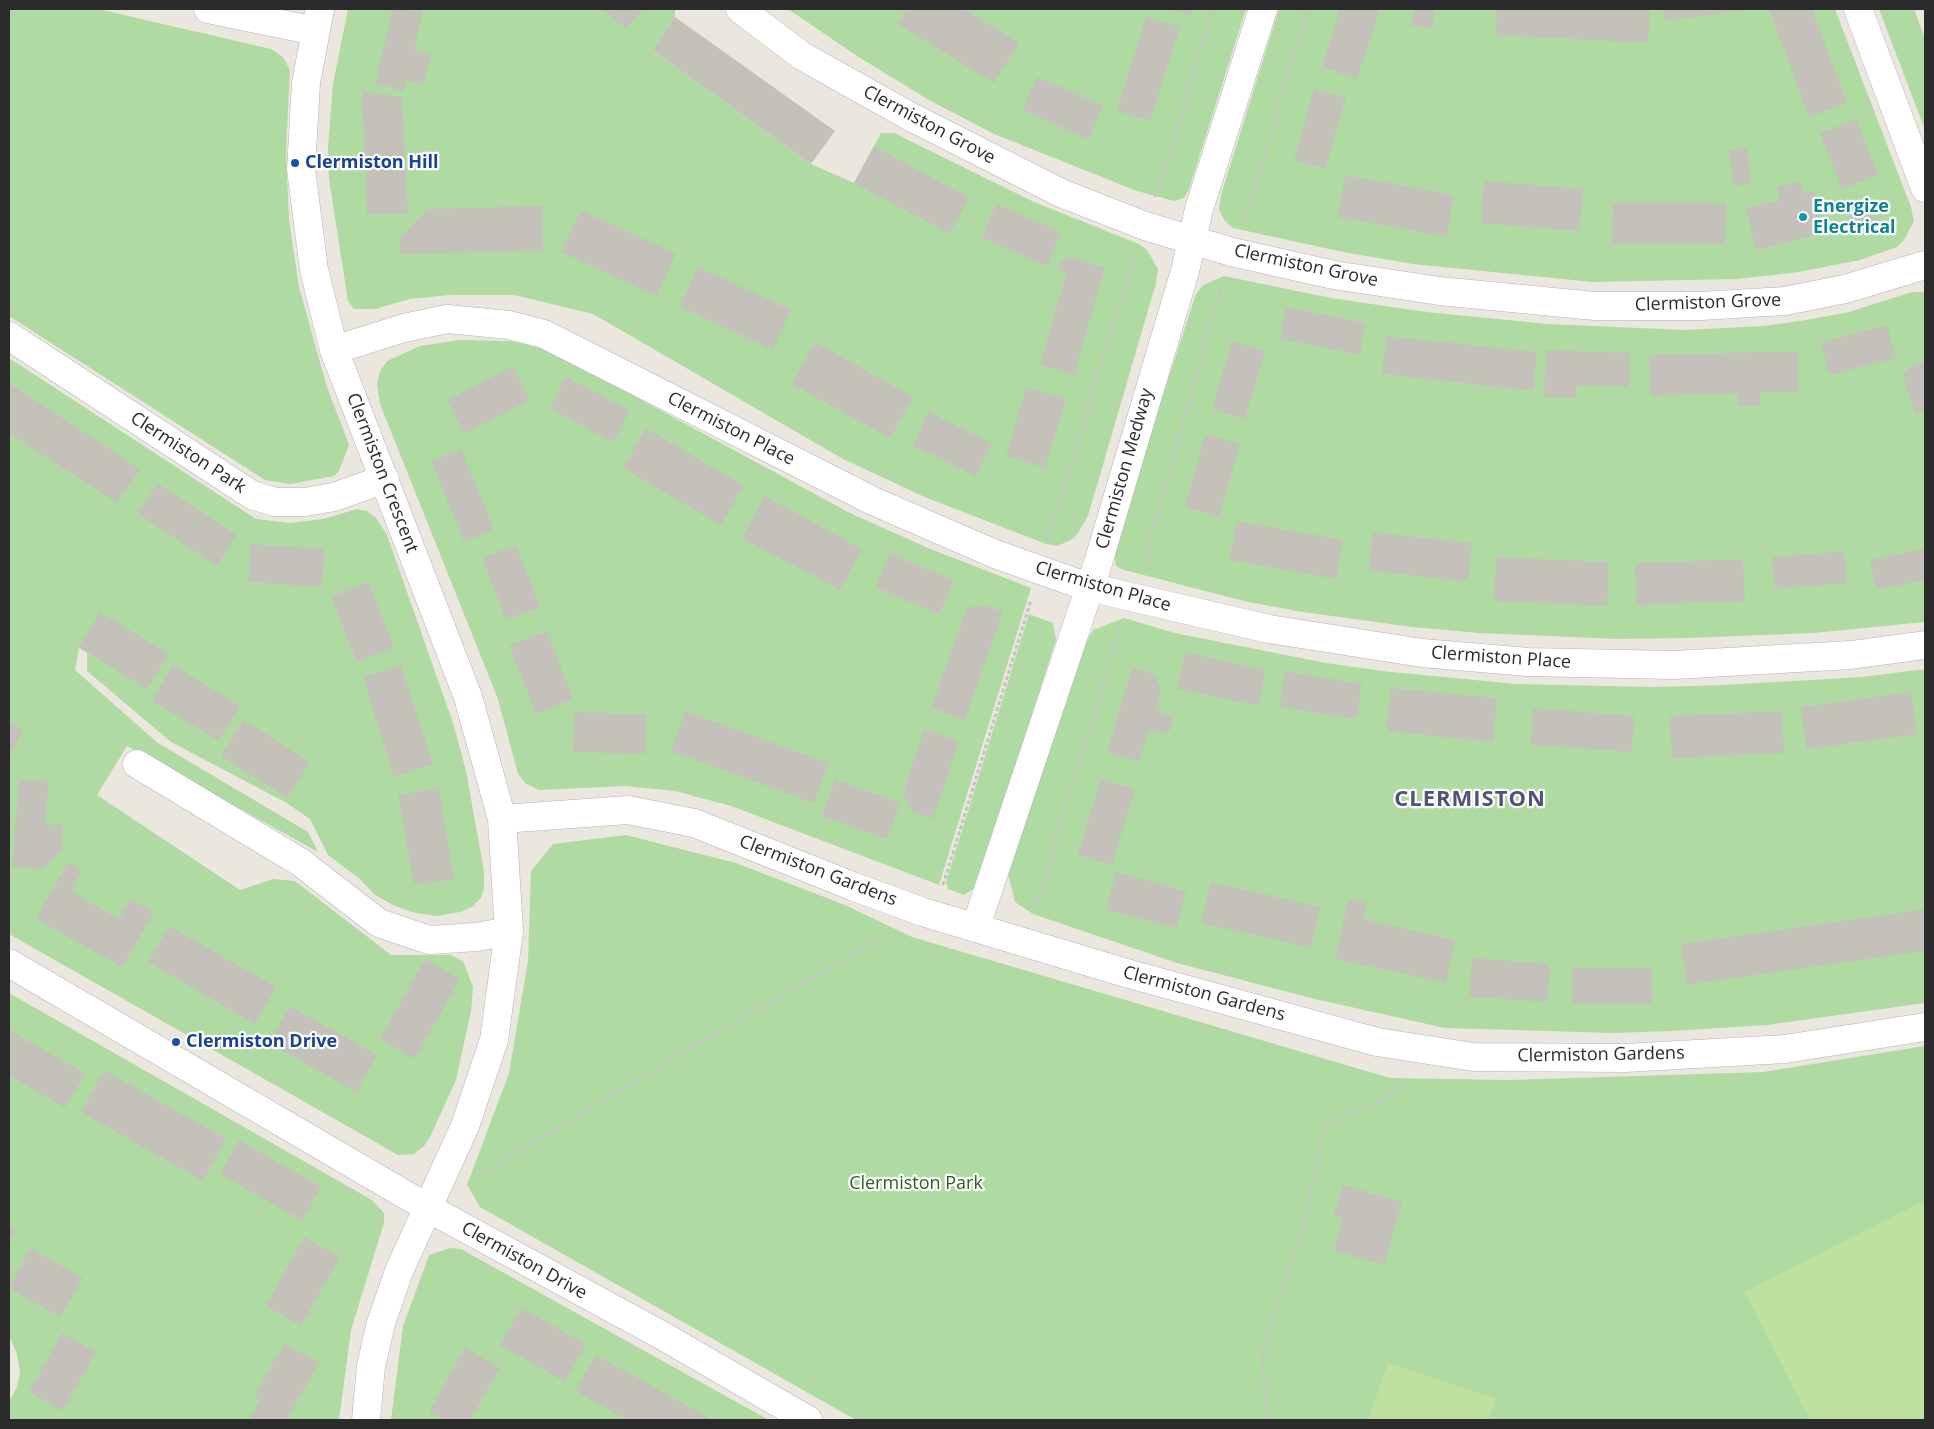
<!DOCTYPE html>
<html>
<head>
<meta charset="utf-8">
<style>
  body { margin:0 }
  #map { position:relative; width:1934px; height:1429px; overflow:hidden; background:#ebe7df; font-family:"Open Sans",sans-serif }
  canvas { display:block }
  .frame { position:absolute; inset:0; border:10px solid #2b2b2b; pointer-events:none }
</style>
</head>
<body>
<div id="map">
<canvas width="1934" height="1429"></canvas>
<div class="frame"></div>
</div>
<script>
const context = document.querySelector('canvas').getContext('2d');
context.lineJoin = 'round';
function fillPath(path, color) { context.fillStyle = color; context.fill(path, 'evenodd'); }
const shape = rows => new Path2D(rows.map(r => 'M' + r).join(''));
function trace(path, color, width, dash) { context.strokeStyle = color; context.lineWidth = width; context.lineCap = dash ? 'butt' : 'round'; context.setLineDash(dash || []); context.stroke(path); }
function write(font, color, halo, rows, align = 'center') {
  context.font = font + ' "Open Sans",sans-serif'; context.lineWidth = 4.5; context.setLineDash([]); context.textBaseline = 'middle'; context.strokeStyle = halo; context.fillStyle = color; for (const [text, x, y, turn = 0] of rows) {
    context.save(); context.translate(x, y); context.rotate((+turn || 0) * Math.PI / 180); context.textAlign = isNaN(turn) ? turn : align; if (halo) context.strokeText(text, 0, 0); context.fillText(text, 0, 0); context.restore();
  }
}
const green = shape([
  [9,9,98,9,271,49,283,57,290,70,286,151,289,220,299,287,326,384,349,445,339,471,334,476,290,484,265,480,9,316],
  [348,9,675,9,675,17,652,50,811,164,854,183,881,133,894,133,1034,202,1139,244,1147,250,1158,269,1156,283,1088,516,1078,533,1071,540,1057,546,1046,544,927,498,843,459,593,314,514,295,451,295,410,299,375,309,354,309,348,301,329,179,328,146,333,84],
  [788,9,1246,9,1189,189,1184,198,1174,201,1137,191,994,134,929,100,857,56],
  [1279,9,1835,9,1911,207,1914,221,1904,240,1897,247,1860,260,1799,272,1738,279,1593,282,1413,264,1343,252,1233,228,1225,221,1219,210,1221,195],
  [1879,9,1914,9,1925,39,1925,130],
  [1224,276,1331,298,1426,312,1548,324,1685,330,1764,326,1806,320,1849,312,1912,292,1925,292,1925,622,1814,633,1689,638,1617,639,1480,633,1412,627,1303,612,1248,602,1124,570,1116,566,1113,549,1196,294,1203,285],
  [459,340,510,341,554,351,585,363,645,402,850,513,928,548,1031,588,939,885,731,806,675,791,625,786,539,790,526,784,518,774,498,699,380,404,377,384,380,371,387,361,420,346],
  [9,358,256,519,290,523,323,519,357,509,367,511,377,519,387,535,453,723,466,771,484,871,484,888,481,898,472,907,460,912,437,916,415,913,395,906,375,895,360,879,328,855,310,819,285,802,171,742,87,671,87,653,79,648,75,670,158,743,308,832,318,852,127,746,97,795,240,890,273,879,295,881,391,955,451,955,463,961,473,987,471,1011,456,1080,431,1135,424,1146,414,1154,398,1155,9,934],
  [1029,614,1053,623,1056,640,976,887,964,895,948,889,946,882],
  [1124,618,1175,633,1326,663,1382,671,1516,684,1653,687,1724,685,1862,677,1925,669,1925,1003,1767,1025,1671,1031,1613,1033,1445,1028,1315,999,1177,963,1033,914,1015,902,1008,874,1083,648,1093,630],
  [626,835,736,863,845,905,912,937,1390,1078,1510,1080,1763,1072,1925,1046,1925,1420,856,1420,480,1207,467,1185,509,1073,528,961,531,871,553,844],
  [9,993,372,1200,384,1213,384,1223,351,1330,339,1420,9,1420,9,1401,17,1387,20,1372,17,1354,9,1336],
  [450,1248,461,1249,769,1420,391,1420,403,1326,429,1255]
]);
const pitch = shape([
  [1925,1200,1925,1420,1810,1420,1745,1292],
  [1388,1363,1496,1399,1488,1420,1368,1420]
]);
const building = shape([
  [393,9,423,11,414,50,431,54,423,85,406,80,404,91,375,84],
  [602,9,644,9,626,29],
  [907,9,964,9,1019,43,994,83,898,24],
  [1172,9,1192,9,1190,15],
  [1340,9,1380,9,1357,79,1322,67],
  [1414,9,1435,9,1432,29,1411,25],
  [1497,9,1650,9,1648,43,1496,35],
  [1663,9,1743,9,1744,10,1664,21],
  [1769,9,1812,9,1847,103,1809,117],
  [675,17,835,131,811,164,652,50],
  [1146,17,1180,27,1150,121,1117,111],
  [1037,77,1103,106,1089,139,1022,110],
  [1314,89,1346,98,1325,169,1294,160],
  [362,91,402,97,408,214,367,215],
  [1856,119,1878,175,1842,189,1820,133],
  [874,146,969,198,950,234,854,183],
  [1747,148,1751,184,1733,186,1729,150],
  [1345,175,1454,195,1447,237,1338,217],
  [1484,181,1583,189,1579,231,1481,223],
  [1800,181,1804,194,1815,191,1825,233,1756,250,1746,208,1780,200,1777,187],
  [1613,203,1726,203,1725,244,1612,244],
  [996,204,1061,232,1047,266,982,238],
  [543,206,543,251,400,254,399,240,427,209],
  [1854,206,1880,220,1873,233,1847,219],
  [581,210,676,254,656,296,561,252],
  [1070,257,1105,268,1074,375,1040,365,1067,272,1058,271,1061,262],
  [698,267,791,310,773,350,680,307],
  [1286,307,1366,323,1360,355,1280,339],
  [1887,325,1896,358,1829,375,1821,342],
  [1386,336,1537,352,1533,391,1382,374],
  [1232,341,1265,351,1245,419,1212,409],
  [815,342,913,397,890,438,792,384],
  [1546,350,1630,353,1629,387,1576,385,1576,398,1544,397],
  [1798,351,1799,392,1760,393,1761,405,1738,406,1738,393,1650,396,1649,355],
  [1925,361,1925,411,1915,414,1903,376,1910,366],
  [513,366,530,400,464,434,447,400],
  [566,377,630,410,614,442,550,409],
  [9,383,140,469,117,503,9,433],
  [1026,387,1066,399,1045,468,1006,456],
  [928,412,992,443,976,476,913,446],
  [646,428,744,486,721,525,623,468],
  [1206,434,1240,444,1219,517,1185,507],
  [461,449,494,529,464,542,431,461],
  [157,483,237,535,217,566,138,514],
  [765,496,862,549,840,590,742,538],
  [1237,521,1343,540,1336,579,1229,560],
  [1373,532,1472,543,1468,582,1369,571],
  [251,544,325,549,322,587,248,582],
  [516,545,540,607,506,620,482,558],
  [1925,548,1925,580,1876,590,1870,560],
  [1844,551,1847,583,1775,589,1772,557],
  [890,553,954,581,939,614,875,587],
  [1496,557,1609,562,1607,606,1494,601],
  [1743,559,1745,601,1636,605,1635,563],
  [368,582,394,647,357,662,331,597],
  [982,605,1003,611,965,720,931,708,967,608],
  [100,612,169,654,147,689,79,647],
  [547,631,573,699,536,714,509,645],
  [1185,652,1266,670,1258,706,1177,689],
  [173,665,240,706,219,741,152,701],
  [401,665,433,764,394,777,363,677],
  [1132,668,1154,674,1161,689,1156,710,1170,715,1173,722,1171,729,1165,734,1149,729,1139,762,1107,752],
  [1285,671,1362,684,1356,719,1279,707],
  [1391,688,1497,698,1493,742,1386,731],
  [1911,692,1917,734,1806,749,1801,707],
  [1533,708,1634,716,1632,752,1531,745],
  [685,711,828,763,814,803,671,751],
  [1782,711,1784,753,1672,758,1670,716],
  [574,712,646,714,645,754,573,752],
  [244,720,310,762,287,798,221,756],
  [9,722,23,730,9,757],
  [924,729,959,741,933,819,912,812,903,794],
  [19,779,49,781,45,824,63,825,61,851,42,869,12,867],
  [835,779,900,803,887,839,822,816],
  [1101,779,1135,789,1112,865,1078,855],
  [439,788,454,879,414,885,398,795],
  [68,862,82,870,71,892,119,919,130,899,154,912,122,967,36,919],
  [1116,872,1186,891,1176,928,1106,910],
  [1211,882,1320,907,1311,948,1201,923],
  [1349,898,1367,902,1363,919,1455,940,1446,983,1335,959],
  [1925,909,1925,951,1687,985,1681,944],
  [169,926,276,987,255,1024,148,962],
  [1472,958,1550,964,1547,1002,1469,997],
  [425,959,460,979,415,1059,380,1039],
  [1572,968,1652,968,1652,1004,1572,1004],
  [290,1006,377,1055,356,1092,269,1043],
  [9,1030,85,1073,65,1108,9,1075],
  [104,1070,226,1139,203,1181,81,1112],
  [239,1140,321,1187,302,1221,220,1174],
  [1343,1185,1402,1202,1384,1265,1334,1251,1343,1218,1334,1215],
  [9,1226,16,1230,9,1243],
  [304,1237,340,1257,301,1326,266,1306],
  [30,1248,83,1278,60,1317,9,1288],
  [521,1308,586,1344,565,1382,500,1345],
  [62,1333,96,1352,63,1411,29,1392],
  [284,1343,319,1363,288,1417,293,1420,249,1420,260,1400,254,1397],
  [465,1347,500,1368,470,1420,444,1420,429,1412],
  [596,1355,663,1392,712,1420,627,1420,575,1391]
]);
const path = shape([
  [1155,197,1214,9],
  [1245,222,1307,9],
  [1047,541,1135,255],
  [1143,566,1223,281],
  [943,885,1031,600],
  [1034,912,1121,626],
  [477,1177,682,1053,889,933],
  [1267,1420,1262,1357,1298,1244,1326,1125,1377,1103,1399,1088,1402,1078]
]);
const minor = shape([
  [208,9,315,31],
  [320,9,306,83,301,169,314,270,334,350,468,697,502,819,509,931,494,1040,465,1126,399,1271,381,1323,371,1366,366,1420],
  [740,9,802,56,911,117,1061,193,1145,226,1232,252,1334,275,1439,291,1595,306,1701,306,1785,301,1845,289,1925,265],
  [1858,9,1925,188],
  [9,336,252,495,275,502,305,502,334,497,385,479],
  [334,350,404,328,447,319,509,325,544,334,873,501,995,554,1088,587,1269,629,1422,653,1528,662,1674,665,1851,655,1925,645],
  [137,764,300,862,379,923,429,940,477,937,509,931],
  [502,819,628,810,694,823,852,886,923,912,1126,973,1377,1042,1473,1057,1625,1058,1785,1049,1925,1027],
  [976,926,1098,563,1185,271,1199,209,1263,9],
  [9,963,428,1208,663,1336,808,1420]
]);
const markers = [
  [295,163,5,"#1a4fb4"],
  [1803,217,5,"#0f9aa8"],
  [176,1042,5,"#1a4fb4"]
];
const streetNames = [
  ["Clermiston Grove",929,125,28],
  ["Clermiston Grove",1306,266,12],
  ["Clermiston Grove",1708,303,-2],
  ["Clermiston Place",731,429,27],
  ["Clermiston Park",188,453,33],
  ["Clermiston Medway",1125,469,-74],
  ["Clermiston Crescent",382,473,69],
  ["Clermiston Place",1103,587,16],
  ["Clermiston Place",1501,658,4],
  ["Clermiston Gardens",818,871,21],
  ["Clermiston Gardens",1204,994,15],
  ["Clermiston Gardens",1601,1055,-1],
  ["Clermiston Drive",524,1261,29]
];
const transitNames = [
  ["Clermiston Hill",305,163],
  ["Clermiston Drive",186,1042]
];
const cultureNames = [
  ["Energize",1813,207],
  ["Electrical",1813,228]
];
const parkNames = [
  ["Clermiston Park",916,1184]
];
const districtNames = [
  ["CLERMISTON",1470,800]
];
fillPath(green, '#afdba2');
fillPath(pitch, '#bee19f');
fillPath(building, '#c4c1ba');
trace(minor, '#b2b3bd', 29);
trace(path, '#c4c4c4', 3, [4, 2.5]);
trace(minor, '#fff', 28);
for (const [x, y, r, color] of markers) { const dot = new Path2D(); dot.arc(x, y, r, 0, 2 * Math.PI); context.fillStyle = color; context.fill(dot); trace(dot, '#fff', 2); }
write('18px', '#2b2b2b', '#fff', streetNames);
write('bold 18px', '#164399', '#fff', transitNames, 'left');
write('bold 18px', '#0d838f', '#fff', cultureNames, 'left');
write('18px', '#296023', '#fff', parkNames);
context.letterSpacing = '1px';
write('bold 22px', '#505376', '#fff', districtNames);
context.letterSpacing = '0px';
</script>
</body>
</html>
